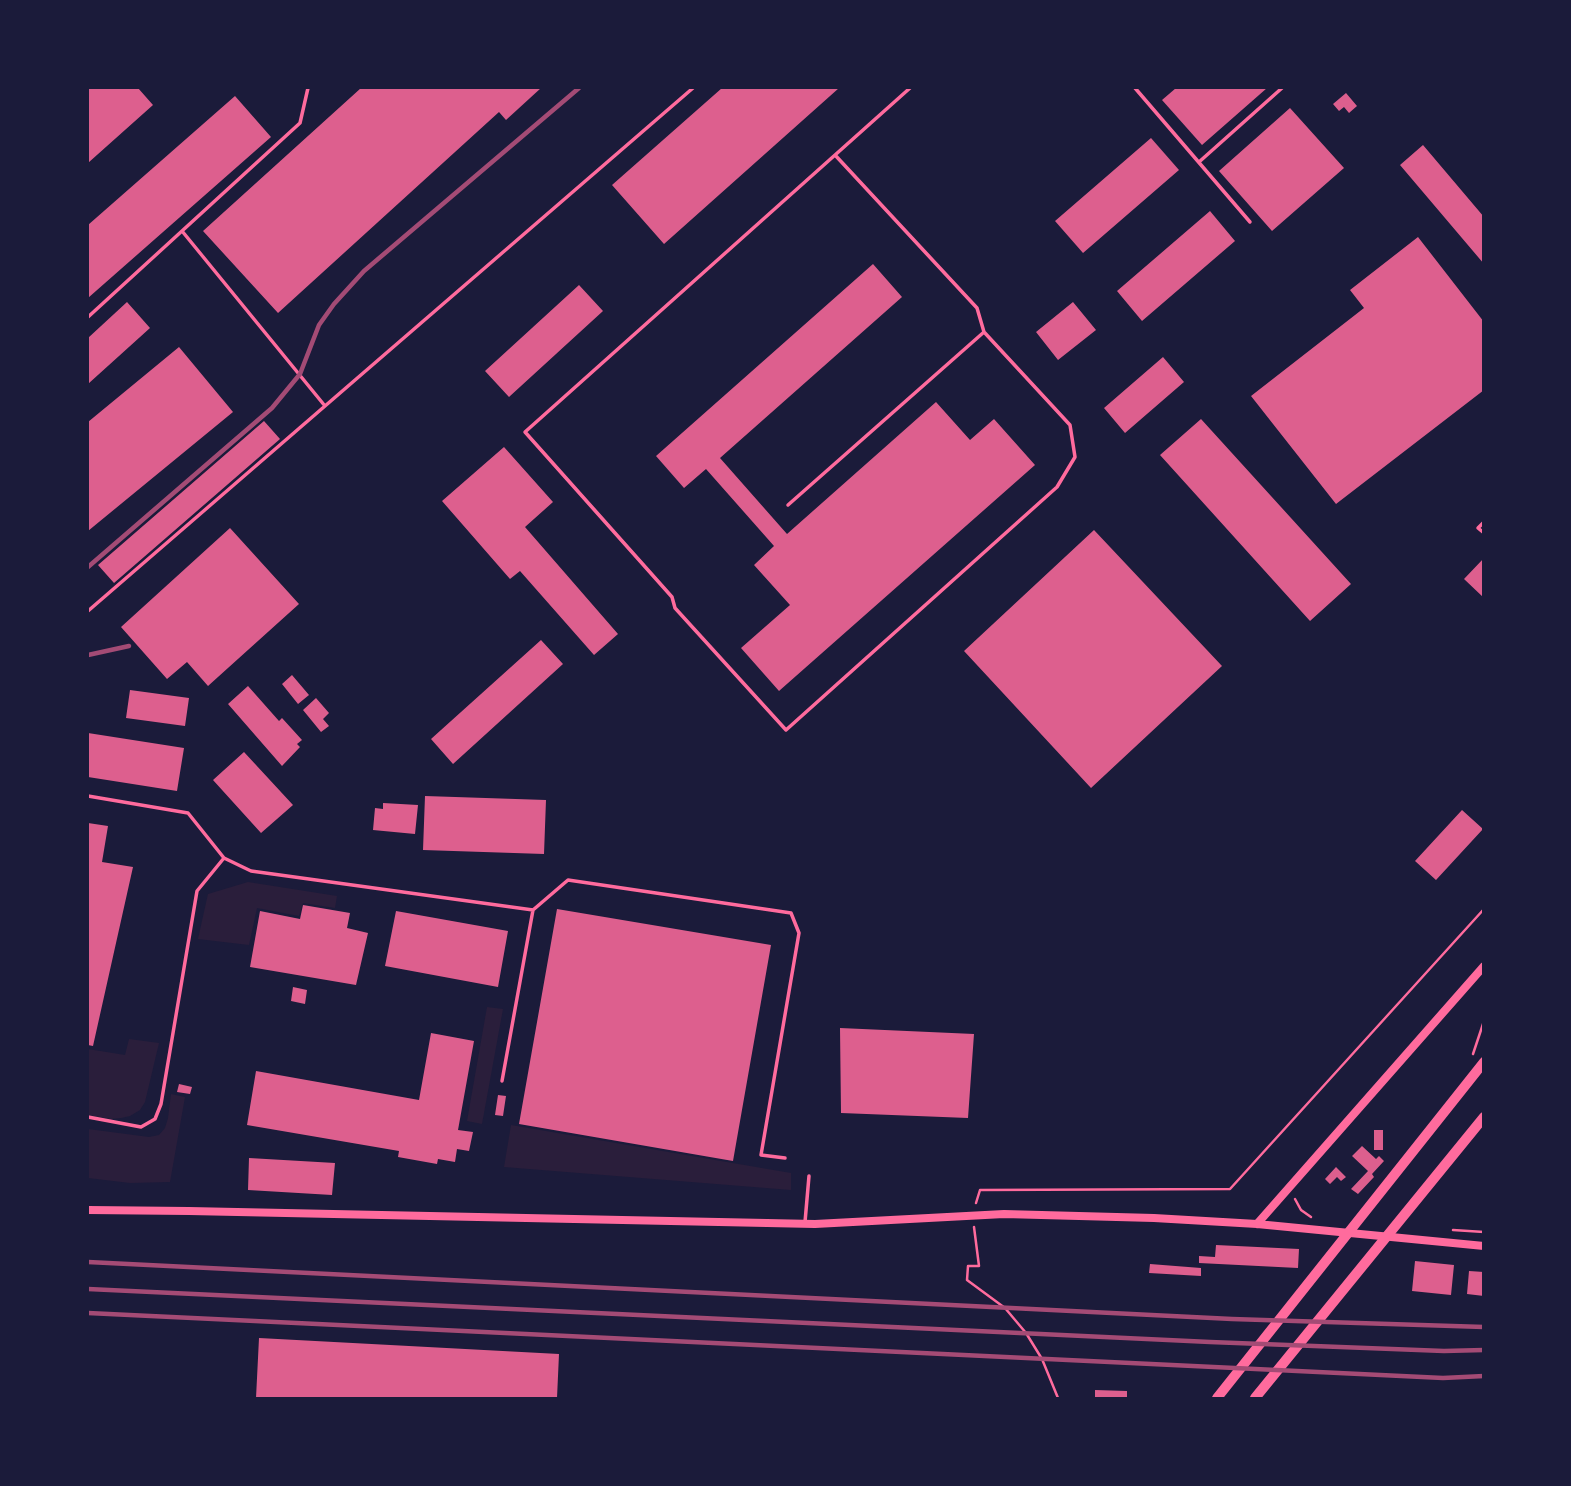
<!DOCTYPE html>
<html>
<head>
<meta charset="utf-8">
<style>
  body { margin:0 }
  #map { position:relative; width:1571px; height:1486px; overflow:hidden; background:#1b1b3a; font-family:"Roboto Condensed",sans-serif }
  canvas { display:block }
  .frame { position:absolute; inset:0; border:89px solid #1b1b3a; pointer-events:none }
</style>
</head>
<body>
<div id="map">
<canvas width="1571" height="1486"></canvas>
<div class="frame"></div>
</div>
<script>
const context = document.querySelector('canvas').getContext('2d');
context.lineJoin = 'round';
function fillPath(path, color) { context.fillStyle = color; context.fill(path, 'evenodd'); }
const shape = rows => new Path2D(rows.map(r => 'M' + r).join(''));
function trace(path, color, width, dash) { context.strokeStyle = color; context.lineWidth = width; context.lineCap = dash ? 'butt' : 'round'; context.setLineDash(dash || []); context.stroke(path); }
const green = shape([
  [248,882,337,896,335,908,303,903,299,916,257,908,249,945,198,939,208,894],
  [487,1007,503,1009,482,1124,467,1121],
  [129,1039,159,1043,145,1102,140,1110,130,1116,121,1118,111,1119,88,1115,88,1049,125,1055],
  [171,1094,185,1097,170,1182,130,1183,88,1178,88,1129,149,1137,159,1135,165,1128,168,1118],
  [511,1125,791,1173,791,1190,504,1167]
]);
const building = shape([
  [90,88,138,88,153,105,88,163,88,90],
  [361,88,541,88,506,120,499,112,278,313,203,231],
  [722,88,839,88,664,244,612,185],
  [1176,88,1267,88,1202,145,1162,100],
  [1346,93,1357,106,1349,113,1344,107,1339,111,1333,104],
  [235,96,271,137,88,298,88,225],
  [1290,108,1344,168,1272,231,1219,171],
  [1151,138,1179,170,1083,253,1055,221],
  [1423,145,1484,217,1484,264,1400,165],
  [1210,211,1235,241,1142,321,1117,291],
  [1418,237,1484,322,1484,390,1336,504,1251,396,1364,308,1350,290],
  [873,264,902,297,720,458,787,534,936,402,970,440,994,419,1035,465,779,691,741,648,790,605,754,565,774,546,706,469,684,488,656,456],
  [579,285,603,311,509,397,485,371],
  [127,302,150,328,88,384,88,338],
  [1073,302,1096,330,1058,360,1036,332],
  [179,347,233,412,88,531,88,422],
  [1163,357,1184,382,1125,433,1104,408],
  [1201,419,1351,584,1310,621,1160,455],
  [264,421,280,439,114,583,98,565],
  [504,447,553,502,525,527,618,634,594,655,520,571,510,579,442,501],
  [230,528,299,604,208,686,187,662,167,679,121,627],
  [1094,530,1222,666,1091,788,964,651],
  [1484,558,1484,598,1464,579],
  [541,640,563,664,453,764,431,739],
  [292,675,309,695,298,704,282,684],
  [248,686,279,721,282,718,302,740,297,744,300,747,282,766,228,704],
  [130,690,189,698,185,726,126,718],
  [316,698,329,713,323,719,329,726,321,732,303,710],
  [88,733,184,748,177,791,88,777],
  [244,752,293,805,261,833,213,780],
  [425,796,546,800,544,854,423,850],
  [383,803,418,805,415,834,373,830,375,808,383,809],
  [1462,810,1483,829,1436,880,1415,861],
  [88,823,108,826,102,862,133,867,93,1046,88,1045],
  [303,905,350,913,347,928,368,933,356,985,250,967,260,911,300,919],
  [557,909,771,945,733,1161,519,1124],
  [396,911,508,931,498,987,385,966],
  [293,987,307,990,305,1004,291,1001],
  [840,1028,974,1034,968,1118,841,1113],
  [431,1033,474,1041,458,1130,473,1132,469,1151,457,1149,455,1162,438,1159,437,1164,398,1157,399,1151,247,1125,256,1071,419,1100],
  [179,1084,192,1087,190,1094,177,1092],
  [498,1095,506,1096,503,1116,495,1115],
  [1374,1130,1383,1130,1383,1150,1374,1150],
  [1362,1146,1376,1159,1379,1156,1384,1161,1372,1174,1374,1177,1358,1194,1351,1189,1368,1171,1352,1156],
  [249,1158,335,1163,332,1195,248,1190],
  [1336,1167,1346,1177,1341,1181,1337,1177,1330,1184,1325,1179],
  [1216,1245,1299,1249,1298,1268,1199,1263,1199,1256,1215,1257],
  [1415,1261,1454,1265,1451,1295,1412,1291],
  [1150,1264,1201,1268,1201,1276,1149,1273],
  [1469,1271,1484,1272,1484,1296,1467,1294],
  [259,1338,559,1354,557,1398,256,1398],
  [1095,1390,1127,1391,1127,1398,1095,1398]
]);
const path = shape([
  [1473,1054,1484,1021],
  [1295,1199,1301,1210,1311,1217],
  [976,1203,980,1190,1230,1189,1484,909],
  [974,1227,979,1266,968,1266,967,1280,1005,1308,1026,1333,1042,1359,1058,1398],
  [1453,1230,1484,1232]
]);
const service = shape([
  [1135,88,1250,222],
  [835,155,977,308,984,332],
  [1199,162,1282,88],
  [182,231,325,406,693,88],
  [88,317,300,123,308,88],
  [788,505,984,332,1070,425,1075,457,1057,487,786,730,675,608,672,597,525,432,910,88],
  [1484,522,1478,528,1484,533],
  [88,611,325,406],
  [88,796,188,813,224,858,251,871,533,910,568,880,791,913,799,933,761,1155,785,1158],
  [502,1081,533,910],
  [88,1117,141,1127,155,1119,161,1104,197,891,224,858],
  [805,1222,809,1176]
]);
const tertiary = shape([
  [88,1210,189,1211,815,1224,1004,1214,1154,1218,1257,1224,1484,1246],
  [1257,1224,1484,966]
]);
const primary = shape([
  [1217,1398,1484,1062],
  [1255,1398,1484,1117]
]);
const rail = shape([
  [88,567,272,408,300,374,319,325,334,304,364,271,579,88],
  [88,655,129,646],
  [88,1262,1232,1319,1484,1327],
  [88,1289,1210,1342,1444,1351,1484,1350],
  [88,1313,1443,1378,1484,1376]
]);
fillPath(green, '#2a1e3b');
fillPath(building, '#dd5f8e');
trace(path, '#ff6b9d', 2.5);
trace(service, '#ff6b9d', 3.5);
trace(tertiary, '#ff6b9d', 8);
trace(primary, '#ff6b9d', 10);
trace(rail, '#a44b75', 4.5);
</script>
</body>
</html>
